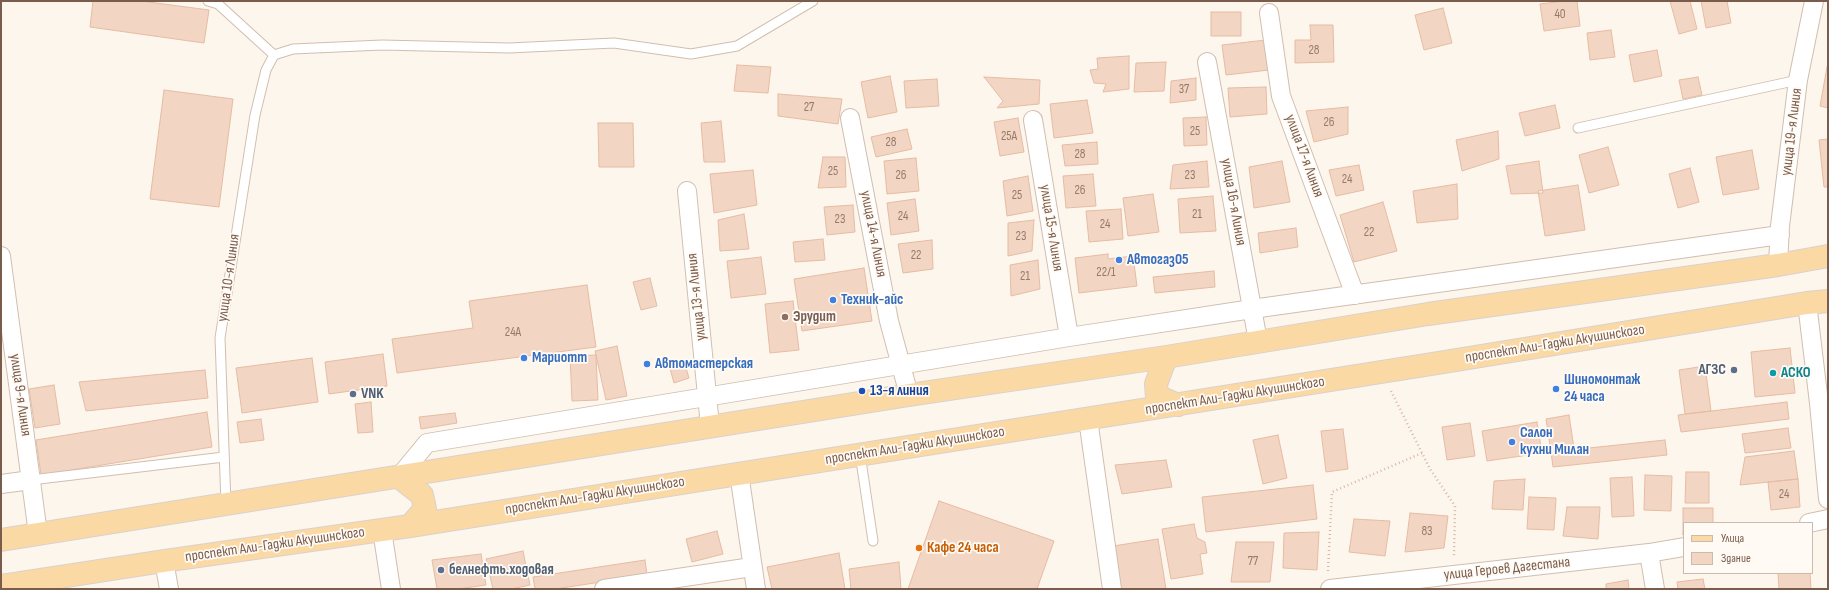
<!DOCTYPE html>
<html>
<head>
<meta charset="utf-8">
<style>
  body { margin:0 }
  #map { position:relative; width:1829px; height:590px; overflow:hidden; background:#fdf6ec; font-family:"Sofia Sans Condensed",sans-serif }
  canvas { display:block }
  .frame { position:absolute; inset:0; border:2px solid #7a5c4d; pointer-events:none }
  .legend { position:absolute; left:1683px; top:522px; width:130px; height:52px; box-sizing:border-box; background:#fffaf3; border:1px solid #cabbb1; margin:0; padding:5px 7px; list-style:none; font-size:12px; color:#7a5c4d }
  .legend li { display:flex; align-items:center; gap:8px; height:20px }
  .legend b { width:20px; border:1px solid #cabbb1 }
</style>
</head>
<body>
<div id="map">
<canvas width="1829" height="590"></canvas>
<div class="frame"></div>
<ul class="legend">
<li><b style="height:5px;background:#fbd9a5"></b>Улица</li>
<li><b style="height:11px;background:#f3d5c3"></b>Здание</li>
</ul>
</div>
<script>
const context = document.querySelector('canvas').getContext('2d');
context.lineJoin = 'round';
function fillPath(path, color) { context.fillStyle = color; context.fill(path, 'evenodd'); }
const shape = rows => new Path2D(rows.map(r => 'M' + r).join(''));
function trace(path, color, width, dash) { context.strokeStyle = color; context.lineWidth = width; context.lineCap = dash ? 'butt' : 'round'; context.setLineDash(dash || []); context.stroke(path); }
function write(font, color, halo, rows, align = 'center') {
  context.font = font + ' "Sofia Sans Condensed",sans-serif'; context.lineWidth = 3.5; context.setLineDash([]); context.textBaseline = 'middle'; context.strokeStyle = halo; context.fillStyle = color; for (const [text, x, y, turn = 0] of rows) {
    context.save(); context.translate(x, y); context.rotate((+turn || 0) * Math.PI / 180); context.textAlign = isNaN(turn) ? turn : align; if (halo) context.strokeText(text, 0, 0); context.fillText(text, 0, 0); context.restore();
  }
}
const building = shape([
  [93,1,141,1,209,10,204,43,90,27,93,1],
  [1564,1,1577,1,1580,26,1544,31,1540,4,1564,1],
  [1670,1,1690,1,1697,29,1679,34,1670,1],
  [1701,1,1727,1,1731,23,1706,28,1701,1],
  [1443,8,1452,43,1424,50,1415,15,1443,8],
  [1211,12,1241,12,1241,36,1211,36,1211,12],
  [1310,25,1333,25,1334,62,1295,63,1295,40,1311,40,1310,25],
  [1611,30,1615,57,1590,60,1587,33,1611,30],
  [1266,40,1269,70,1226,75,1222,45,1266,40],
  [1657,50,1662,76,1634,82,1629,55,1657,50],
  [1129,56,1129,89,1103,92,1106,84,1094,83,1090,70,1098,69,1097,58,1129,56],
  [1166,62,1164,91,1134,92,1136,63,1166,62],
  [737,65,771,67,768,93,734,91,737,65],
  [1827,67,1828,68,1828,108,1820,106,1827,67],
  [890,76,897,112,868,118,861,82,890,76],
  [984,77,1040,80,1039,104,997,108,1003,101,984,77],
  [1698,77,1702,95,1683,99,1679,80,1698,77],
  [1196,78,1196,100,1170,103,1171,81,1196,78],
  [937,79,939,106,906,108,904,81,937,79],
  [1266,87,1267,114,1230,117,1228,88,1266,87],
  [164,90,233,99,219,207,150,199,164,90],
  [778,94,842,99,838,124,778,116,778,94],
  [1087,100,1093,133,1054,138,1050,104,1087,100],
  [1555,105,1560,128,1525,136,1519,113,1555,105],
  [1348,107,1348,134,1314,142,1306,111,1348,107],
  [1206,117,1207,145,1184,146,1183,118,1206,117],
  [1018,118,1024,152,1000,156,994,122,1018,118],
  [721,121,725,162,704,162,701,123,721,121],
  [598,123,633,123,634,167,599,167,598,123],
  [907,129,912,149,876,157,871,137,907,129],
  [1498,131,1499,159,1462,171,1456,140,1498,131],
  [1828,139,1828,187,1824,187,1819,140,1828,139],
  [1097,142,1098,164,1065,166,1062,145,1097,142],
  [1608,147,1619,185,1589,193,1579,155,1608,147],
  [1752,150,1759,189,1723,195,1716,157,1752,150],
  [823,157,845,157,846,187,818,188,823,157],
  [916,158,919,191,887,194,884,161,916,158],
  [1207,161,1209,187,1170,189,1173,165,1207,161],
  [1282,161,1290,202,1254,208,1249,167,1282,161],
  [1539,161,1543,193,1511,194,1506,166,1539,161],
  [1359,165,1364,190,1336,196,1329,170,1359,165],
  [1690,168,1699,202,1678,208,1669,174,1690,168],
  [753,170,757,205,714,213,710,174,753,170],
  [1093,174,1096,206,1066,208,1063,176,1093,174],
  [1028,176,1033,211,1007,216,1003,181,1028,176],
  [1457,184,1458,219,1417,223,1413,191,1457,184],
  [1578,185,1585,230,1545,236,1538,191,1578,185],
  [1153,194,1159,232,1128,236,1123,198,1153,194],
  [1213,196,1216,231,1180,233,1178,199,1213,196],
  [915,199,919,231,891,235,887,203,915,199],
  [1383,202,1397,251,1354,262,1340,215,1383,202],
  [853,205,855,232,827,235,824,207,853,205],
  [1121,209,1123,239,1089,242,1086,211,1121,209],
  [744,214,749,249,720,251,718,220,744,214],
  [1034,220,1032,251,1008,256,1008,223,1034,220],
  [1296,228,1298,247,1260,253,1258,233,1296,228],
  [823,239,825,260,795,262,793,242,823,239],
  [932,240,933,269,903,273,898,244,932,240],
  [1108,254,1108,259,1133,256,1137,286,1079,293,1075,258,1108,254],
  [761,257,766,294,731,298,727,261,761,257],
  [1038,260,1040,289,1011,296,1010,265,1038,260],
  [864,268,872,321,802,331,794,279,864,268],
  [1214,271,1215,287,1155,293,1153,277,1214,271],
  [650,278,657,306,641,310,633,282,650,278],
  [587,285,596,347,397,373,392,339,473,328,469,301,587,285],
  [793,301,799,350,770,353,765,304,793,301],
  [617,346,627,396,606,400,595,351,617,346],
  [1790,348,1795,393,1755,397,1751,352,1790,348],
  [383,354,387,386,329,394,325,362,383,354],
  [596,355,598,400,572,401,570,356,596,355],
  [312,358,318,402,242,413,236,368,312,358],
  [684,361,689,378,674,383,669,365,684,361],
  [1705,366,1711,411,1685,414,1679,370,1705,366],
  [205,370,208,398,86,411,79,382,205,370],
  [54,385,60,424,35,428,29,389,54,385],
  [371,402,373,432,358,433,355,404,371,402],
  [1787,402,1789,419,1681,432,1678,415,1787,402],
  [207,412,212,447,41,475,36,440,207,412],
  [455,413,457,423,421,429,419,417,455,413],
  [1569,415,1574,448,1551,452,1546,419,1569,415],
  [261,419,264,440,240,443,237,422,261,419],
  [1537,422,1542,453,1487,461,1482,431,1537,422],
  [1470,423,1475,456,1447,460,1442,427,1470,423],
  [1788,428,1791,448,1745,453,1742,434,1788,428],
  [1343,429,1348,469,1326,472,1321,431,1343,429],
  [1278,435,1287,478,1263,484,1253,440,1278,435],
  [1665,440,1667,455,1553,467,1551,452,1665,440],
  [1794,451,1798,479,1740,485,1745,457,1794,451],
  [1166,460,1172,487,1122,494,1115,465,1166,460],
  [1686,472,1709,472,1709,503,1685,503,1686,472],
  [1645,475,1672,476,1671,511,1644,510,1645,475],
  [1632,477,1634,516,1612,517,1610,478,1632,477],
  [1525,479,1523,510,1492,509,1494,481,1525,479],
  [1798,479,1800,507,1771,510,1768,482,1798,479],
  [1313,485,1317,519,1206,532,1202,497,1313,485],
  [1529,497,1556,498,1554,530,1527,529,1529,497],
  [939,501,1054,541,1037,589,908,589,939,501],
  [1567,507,1600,507,1598,539,1563,536,1567,507],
  [1683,508,1713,508,1713,523,1684,523,1683,535,1683,508],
  [1410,513,1448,516,1444,548,1405,552,1410,513],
  [1354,519,1390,521,1385,556,1349,552,1354,519],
  [1194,524,1197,538,1205,542,1207,553,1200,554,1203,574,1171,579,1162,529,1194,524],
  [717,531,723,554,692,562,686,539,717,531],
  [1319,532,1317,570,1283,568,1284,533,1319,532],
  [1158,539,1166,589,1120,589,1113,546,1158,539],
  [1236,542,1274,542,1270,582,1231,582,1236,542],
  [523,551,530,585,511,589,493,589,486,559,523,551],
  [839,553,845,589,772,589,767,567,839,553],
  [481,554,486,585,458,589,437,589,432,560,481,554],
  [645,560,647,575,555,589,535,589,533,577,645,560],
  [899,562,901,589,851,589,849,569,899,562],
  [1778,573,1810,573,1811,589,1779,589,1778,573],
  [1703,579,1705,589,1678,589,1677,582,1703,579],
  [1628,580,1629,589,1606,589,1606,584,1628,580]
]);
const path = shape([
  [1391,391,1430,469,1455,506,1454,557],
  [1328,571,1332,492,1422,453]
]);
const service = shape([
  [208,1,218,4,274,55],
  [274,55,293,49,382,45,509,48,614,43,691,54,737,46,813,1],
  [1578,128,1798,80],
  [860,454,873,541],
  [31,480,224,457],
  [226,504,220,338,255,115,266,70,274,55]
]);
const minor = shape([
  [1269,13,1281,96,1355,295],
  [1207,62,1258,341],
  [850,118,889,321,909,395],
  [1033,120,1069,337],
  [687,191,710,426],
  [1,256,38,534],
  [1778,265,1780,226,1798,80,1814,1],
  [1807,303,1819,403,1828,499],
  [1088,419,1112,589],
  [739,473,756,589],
  [399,477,427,443,1069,337,1252,309,1780,235],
  [1,484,31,480],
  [1809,523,1828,519],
  [382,530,391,589],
  [1649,553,1655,589],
  [164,561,169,589],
  [604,589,752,567],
  [1330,589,1649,553,1684,547]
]);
const primary = shape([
  [1166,357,1156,384,1157,396,1178,405],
  [399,477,422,495,425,509,410,526],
  [1,540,909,395,1166,357,1428,314,1778,265,1828,256],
  [1,586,164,561,410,526,1438,363,1807,303,1828,301]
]);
const markers = [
  [1119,260,4,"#3f7fe0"],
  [833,300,4,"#3f7fe0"],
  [785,317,4,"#8d6e63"],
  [524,358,4,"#3f7fe0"],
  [647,364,4,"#3f7fe0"],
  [1734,370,4,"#5c6f8a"],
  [1773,373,4,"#0f9aa8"],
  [1556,389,4,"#3f7fe0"],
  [862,391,4,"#1a4fb4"],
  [353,394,4,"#5c6f8a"],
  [1512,442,4,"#3f7fe0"],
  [919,548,4,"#e8710a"],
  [441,570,4,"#5c6f8a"]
];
const numberNames = [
  ["40",1560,15],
  ["28",1314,51],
  ["37",1184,90],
  ["27",809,108],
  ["26",1329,123],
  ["25",1195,132],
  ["25А",1009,137],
  ["28",891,143],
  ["28",1080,155],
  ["25",833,172],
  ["26",901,176],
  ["23",1190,176],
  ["24",1347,180],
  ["26",1080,191],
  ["25",1017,196],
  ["21",1197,215],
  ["24",903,217],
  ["23",840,220],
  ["24",1105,225],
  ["22",1369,233],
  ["23",1021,237],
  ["22",916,256],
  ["22/1",1106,273],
  ["21",1025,277],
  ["24А",513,333],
  ["24",1784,495],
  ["83",1427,532],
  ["77",1253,562]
];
const streetNames = [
  ["улица 19-я Линия",1792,132,-83],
  ["улица 17-я Линия",1304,156,70],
  ["улица 16-я Линия",1233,202,80],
  ["улица 15-я Линия",1051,228,81],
  ["улица 14-я Линия",873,234,79],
  ["улица 10-я Линия",229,278,-82],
  ["улица 13-я Линия",697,297,-96],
  ["проспект Али-Гаджи Акушинского",1555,344,-9],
  ["улица 9-я Линия",20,395,82],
  ["проспект Али-Гаджи Акушинского",1235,396,-9],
  ["проспект Али-Гаджи Акушинского",915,446,-9],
  ["проспект Али-Гаджи Акушинского",595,496,-9],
  ["проспект Али-Гаджи Акушинского",275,545,-8],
  ["улица Героев Дагестана",1507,569,-6]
];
const shopNames = [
  ["Автогаз05",1127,260],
  ["Техник-айс",841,300],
  ["Мариотт",532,358],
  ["Автомастерская",655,364],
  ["Шиномонтаж",1564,380],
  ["24 часа",1564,397],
  ["Салон",1520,433],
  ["кухни Милан",1520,450]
];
const educationNames = [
  ["Эрудит",793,317]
];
const serviceNames = [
  ["АГЗС",1726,370,"right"],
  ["VNK",361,394],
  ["белнефть.ходовая",449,570]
];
const cultureNames = [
  ["АСКО",1781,373]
];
const transitNames = [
  ["13-я линия",870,391]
];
const foodNames = [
  ["Кафе 24 часа",927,548]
];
fillPath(building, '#f3d5c3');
trace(building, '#e6bba3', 1);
trace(service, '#d1beb0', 11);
trace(minor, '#d1beb0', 20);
trace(primary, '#dad1cd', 24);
trace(path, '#d9b8a5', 2.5, [1, 3]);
trace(service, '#fff', 9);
trace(minor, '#fff', 18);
trace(primary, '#fbd9a5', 22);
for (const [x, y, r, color] of markers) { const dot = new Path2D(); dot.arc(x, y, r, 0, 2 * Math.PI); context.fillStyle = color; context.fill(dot); trace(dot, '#fffaf3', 1.5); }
write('13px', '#987a6a', null, numberNames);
write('15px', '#7a5c4d', '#fffaf3', streetNames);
write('bold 15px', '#366cbe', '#fffaf3', shopNames, 'left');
write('bold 15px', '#785e54', '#fffaf3', educationNames, 'left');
write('bold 15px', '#4e5e75', '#fffaf3', serviceNames, 'left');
write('bold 15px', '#0d838f', '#fffaf3', cultureNames, 'left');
write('bold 15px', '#164399', '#fffaf3', transitNames, 'left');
write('bold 15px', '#c56008', '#fffaf3', foodNames, 'left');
</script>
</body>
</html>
